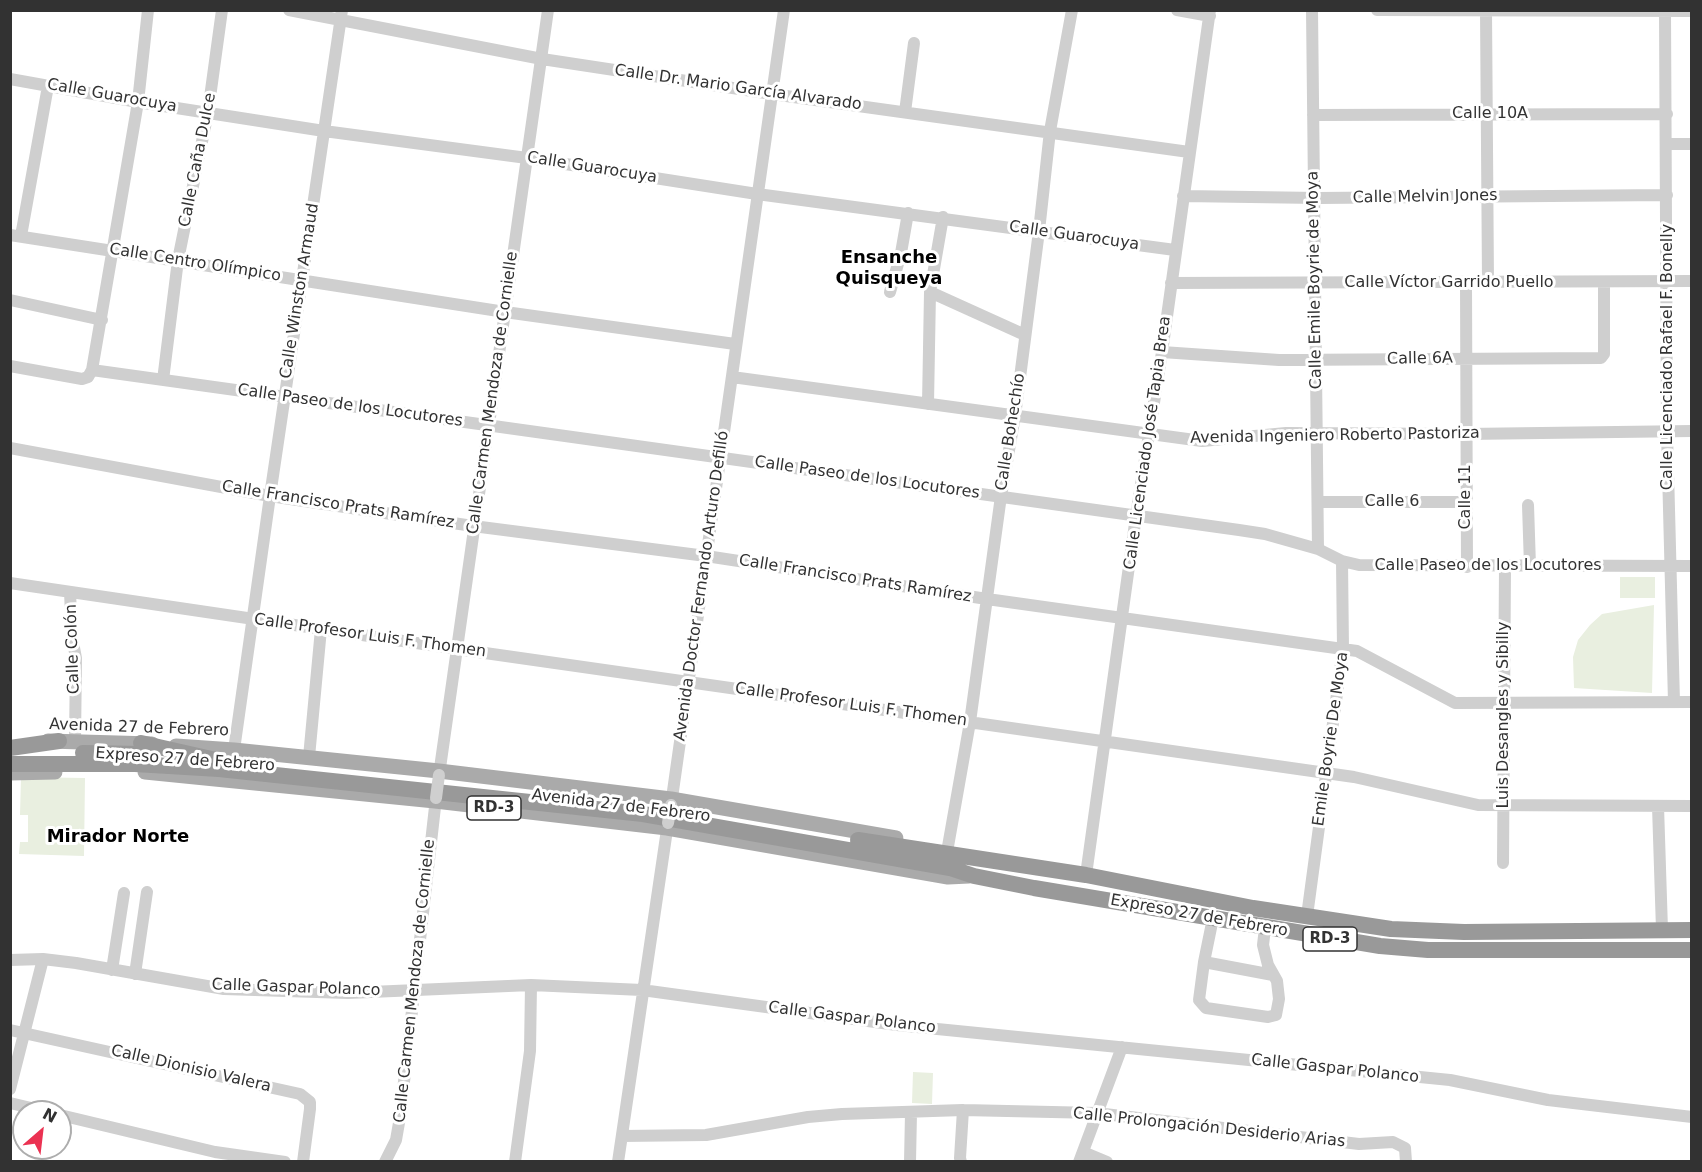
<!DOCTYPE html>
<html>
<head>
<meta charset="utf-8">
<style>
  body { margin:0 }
  #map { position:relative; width:1702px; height:1172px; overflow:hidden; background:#fff; font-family:"DejaVu Sans",sans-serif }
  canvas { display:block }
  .frame { position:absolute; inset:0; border:12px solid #323232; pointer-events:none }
  .north { position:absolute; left:12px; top:1100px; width:60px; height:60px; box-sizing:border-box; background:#fff; border:2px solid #adadad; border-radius:50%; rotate:28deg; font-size:16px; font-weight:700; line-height:24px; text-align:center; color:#323232 }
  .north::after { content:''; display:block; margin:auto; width:21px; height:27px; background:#eb3252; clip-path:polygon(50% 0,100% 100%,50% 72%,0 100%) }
</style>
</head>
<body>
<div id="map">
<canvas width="1702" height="1172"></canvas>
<div class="frame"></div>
<div class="north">N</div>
</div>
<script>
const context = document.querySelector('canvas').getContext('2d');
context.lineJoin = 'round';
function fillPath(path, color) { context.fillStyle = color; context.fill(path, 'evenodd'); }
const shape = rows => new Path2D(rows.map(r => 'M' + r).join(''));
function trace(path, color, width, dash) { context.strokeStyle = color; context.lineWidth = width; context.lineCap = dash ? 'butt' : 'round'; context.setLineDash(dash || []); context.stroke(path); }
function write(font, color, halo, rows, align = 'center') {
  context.font = font + ' "DejaVu Sans",sans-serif'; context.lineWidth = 6; context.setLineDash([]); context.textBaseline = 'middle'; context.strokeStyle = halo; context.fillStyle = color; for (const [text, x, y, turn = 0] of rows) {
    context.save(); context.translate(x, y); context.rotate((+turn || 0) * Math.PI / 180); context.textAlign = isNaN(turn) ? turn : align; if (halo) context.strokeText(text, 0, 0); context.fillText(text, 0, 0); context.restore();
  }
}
const green = shape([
  [1620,577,1655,577,1655,598,1620,598],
  [1654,605,1652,693,1574,688,1573,657,1578,640,1590,625,1602,614],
  [21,777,85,778,84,856,19,854,20,842,28,842,28,815,20,815],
  [913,1072,933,1073,932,1104,912,1103]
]);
const minor = shape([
  [289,10,542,59,772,94,1189,152],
  [1177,10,1210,16],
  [1312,10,1318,549],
  [1377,10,1692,11],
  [1486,10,1488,283],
  [1665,11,1667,432,1674,702],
  [10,79,138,102,324,131,527,158,757,194,1175,250],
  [905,112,914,43],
  [1313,115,1667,114],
  [1667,144,1692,144],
  [1183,196,1318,198,1667,195],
  [10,235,505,312,735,344],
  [21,236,48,86],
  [1171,283,1692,281],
  [1466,283,1467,567],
  [890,292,901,253,908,213],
  [930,292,1025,335],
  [10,300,102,320],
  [1162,352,1279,360,1601,358,1604,354,1604,282],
  [10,366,82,379,88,377,92,370,138,102,148,10],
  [92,370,1239,530,1265,534,1318,549,1342,561,1359,565,1692,566],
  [732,377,1202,441,1286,433,1466,434,1692,431],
  [163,380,178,260,208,112,222,10],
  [928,404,930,292,943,217],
  [10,448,270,496,473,526,706,556,987,599,1357,651,1455,703,1692,702],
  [1318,502,1466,502],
  [1528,505,1530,566],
  [10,583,457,649,1354,777,1478,805,1692,806],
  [70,592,72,637,76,658,75,742],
  [234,750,270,496,342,10],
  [309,757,321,629],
  [439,775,548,10],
  [671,805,784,10],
  [1658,806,1662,930],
  [947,852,970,722,1001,496,1015,416,1039,231,1050,131,1072,10],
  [1503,863,1505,567],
  [1086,875,1136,516,1162,352,1210,10],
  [1307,916,1343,649,1342,561],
  [1213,918,1204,962,1199,1000,1206,1008,1268,1017,1276,1015,1279,999,1277,981,1268,965,1263,945,1265,928],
  [10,960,43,959,76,963,224,989,348,993,531,985,642,990,897,1025,1450,1080,1548,1100,1692,1117],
  [1204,962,1273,975],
  [112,970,124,893],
  [135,974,147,892],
  [10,1030,300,1094,310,1102,310,1109,303,1162],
  [10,1089,43,959],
  [10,1103,48,1112],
  [60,1115,215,1152,285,1162],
  [622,1136,706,1135,808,1117,842,1114,963,1110,1096,1113,1359,1144,1393,1142,1405,1148,1406,1162],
  [1083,1152,1107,1162],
  [385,1162,396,1140,400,1117,436,798],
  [515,1162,530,1051,531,985],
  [618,1162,668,823],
  [910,1162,911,1113],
  [961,1162,960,1158,963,1110],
  [1079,1162,1122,1047]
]);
const major = shape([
  [48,741,152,744],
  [176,746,234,750,439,771,671,799,896,838],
  [145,772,435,801,667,828,948,877,969,876],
  [10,773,55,772]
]);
const highway = shape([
  [141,743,216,760],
  [10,748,59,741],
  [83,753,141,754],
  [10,764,135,764,219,769,643,814,950,868,974,876,1034,888,1380,946,1428,950,1692,950],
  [858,840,1086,875,1253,908,1391,929,1464,932,1692,930]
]);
const minorBridge = shape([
  [436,798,439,775],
  [668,823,671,805]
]);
const shields = [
  [494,808,54],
  [1330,939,54]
];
const shieldNames = [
  ["RD-3",494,808],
  ["RD-3",1330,939]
];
const streetNames = [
  ["Calle Dr. Mario García Alvarado",738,88,8],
  ["Calle Guarocuya",112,96,10],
  ["Calle 10A",1490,114],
  ["Calle Caña Dulce",198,160,-79],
  ["Calle Guarocuya",592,168,9],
  ["Calle Melvin Jones",1425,197,-1],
  ["Calle Guarocuya",1074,236,8],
  ["Calle Centro Olímpico",195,263,9],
  ["Calle Emile Boyrie de Moya",1315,280,-91],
  ["Calle Víctor Garrido Puello",1449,283],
  ["Calle Winston Armaud",300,291,-81],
  ["Calle Licenciado Rafael F. Bonelly",1668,357,-90],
  ["Calle 6A",1420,359,-1],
  ["Calle Carmen Mendoza de Cornielle",493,393,-82],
  ["Calle Paseo de los Locutores",350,406,8],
  ["Calle Bohechío",1011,432,-81],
  ["Avenida Ingeniero Roberto Pastoriza",1335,436,-1],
  ["Calle Licenciado José Tapia Brea",1148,443,-82],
  ["Calle Paseo de los Locutores",867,478,8],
  ["Calle 11",1466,497,-90],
  ["Calle 6",1392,502],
  ["Calle Francisco Prats Ramírez",338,505,9],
  ["Calle Paseo de los Locutores",1488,566],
  ["Calle Francisco Prats Ramírez",855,579,9],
  ["Avenida Doctor Fernando Arturo Defilló",702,586,-82],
  ["Calle Profesor Luis F. Thomen",370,636,8],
  ["Calle Colón",73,649,-92],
  ["Calle Profesor Luis F. Thomen",851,705,8],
  ["Luis Desangles y Sibilly",1504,715,-90],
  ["Avenida 27 de Febrero",139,728,2],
  ["Emile Boyrie De Moya",1331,739,-82],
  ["Expreso 27 de Febrero",185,760,4],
  ["Avenida 27 de Febrero",621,806,7],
  ["Expreso 27 de Febrero",1199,916,10],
  ["Calle Carmen Mendoza de Cornielle",415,981,-84],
  ["Calle Gaspar Polanco",296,988,2],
  ["Calle Gaspar Polanco",852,1018,7],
  ["Calle Dionisio Valera",191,1069,13],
  ["Calle Gaspar Polanco",1335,1069,6],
  ["Calle Prolongación Desiderio Arias",1209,1128,6]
];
const neighbourhoodNames = [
  ["Ensanche",889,258],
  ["Quisqueya",889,279],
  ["Mirador Norte",118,837]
];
fillPath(green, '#e9efe0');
trace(minor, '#cfcfcf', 12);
trace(major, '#aaa', 15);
trace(highway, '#999', 16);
trace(minorBridge, '#cfcfcf', 12);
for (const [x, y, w] of shields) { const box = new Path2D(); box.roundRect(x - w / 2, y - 12, w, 24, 4.5); context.fillStyle = '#fff'; context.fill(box); trace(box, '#323232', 1.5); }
write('bold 15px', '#323232', null, shieldNames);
write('16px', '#323232', '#fff', streetNames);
write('bold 18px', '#000', '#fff', neighbourhoodNames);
</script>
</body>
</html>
